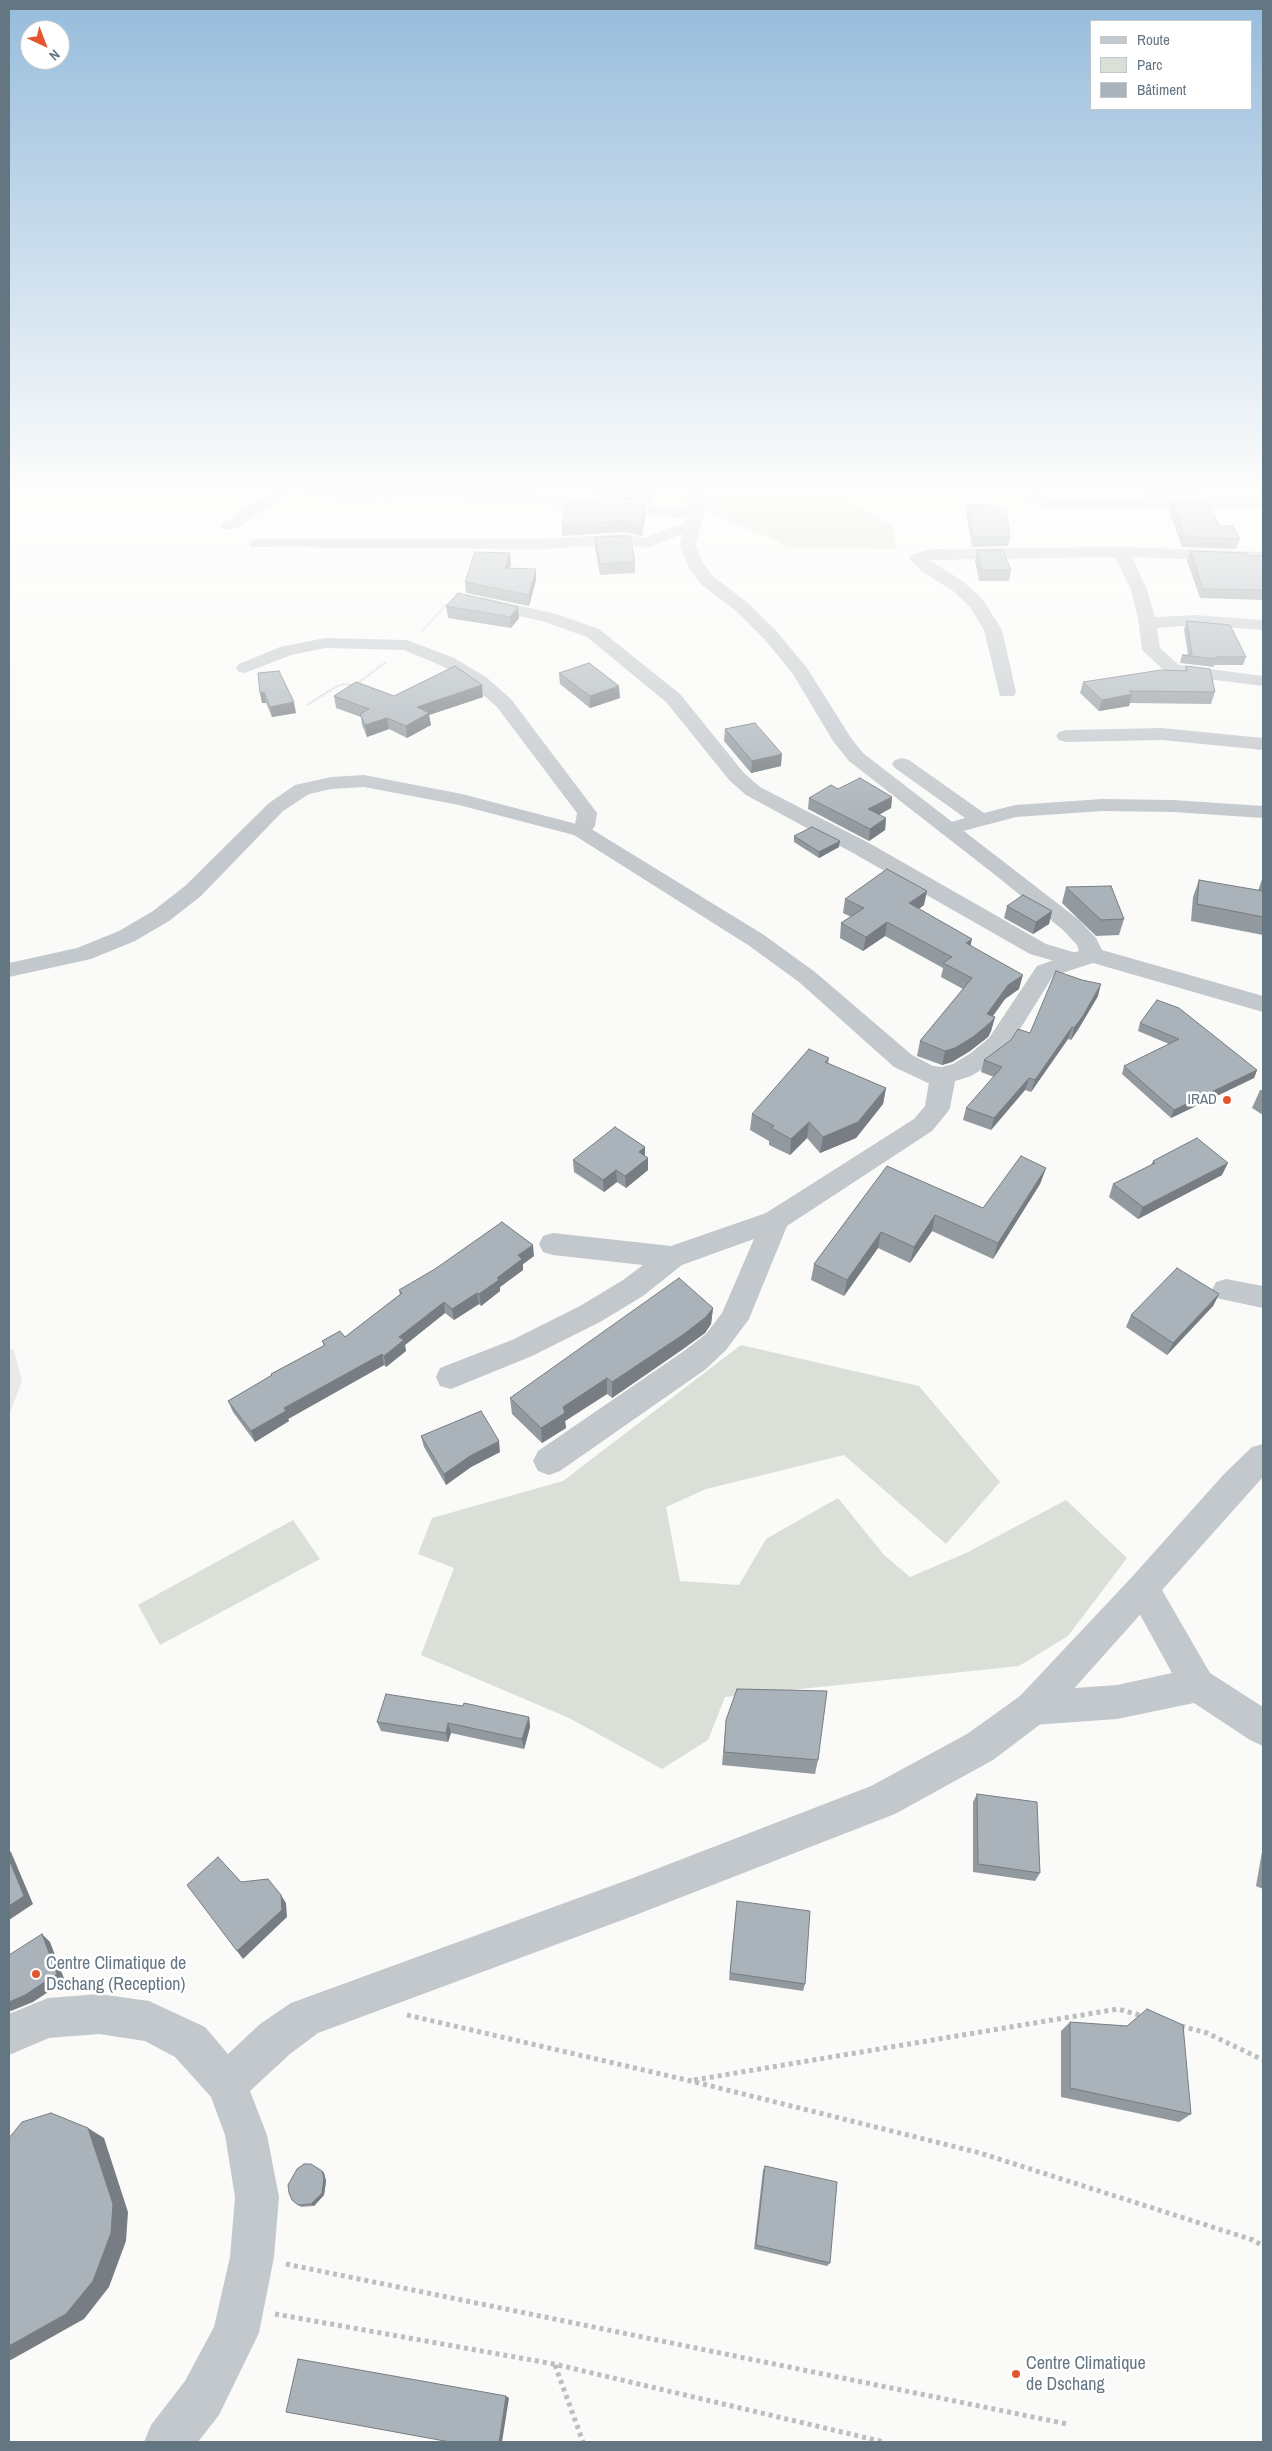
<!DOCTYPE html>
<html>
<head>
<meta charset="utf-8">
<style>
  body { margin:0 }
  #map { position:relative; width:1272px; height:2451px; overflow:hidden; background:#fafaf8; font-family:"Archivo Narrow",sans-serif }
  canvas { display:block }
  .frame { position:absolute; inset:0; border:10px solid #657683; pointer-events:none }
  .legend { position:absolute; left:1090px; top:20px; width:162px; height:90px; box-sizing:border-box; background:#fff; border:1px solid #c1c8cd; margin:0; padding:6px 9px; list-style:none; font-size:15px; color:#657683 }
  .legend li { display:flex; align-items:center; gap:10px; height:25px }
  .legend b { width:25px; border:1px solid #c1c8cd }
  .north { position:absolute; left:20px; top:20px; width:50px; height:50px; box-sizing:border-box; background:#fff; border:1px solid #c1c8cd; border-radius:50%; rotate:137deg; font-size:14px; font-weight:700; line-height:20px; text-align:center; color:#657683 }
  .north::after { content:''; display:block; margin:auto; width:18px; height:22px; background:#e4572e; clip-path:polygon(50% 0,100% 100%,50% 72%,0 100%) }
</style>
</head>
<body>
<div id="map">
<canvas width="1272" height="2451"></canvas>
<div class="frame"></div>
<ul class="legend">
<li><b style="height:6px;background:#c3c8cc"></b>Route</li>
<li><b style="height:14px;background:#dadfd7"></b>Parc</li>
<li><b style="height:14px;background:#aab3b9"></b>Bâtiment</li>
</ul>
<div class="north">N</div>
</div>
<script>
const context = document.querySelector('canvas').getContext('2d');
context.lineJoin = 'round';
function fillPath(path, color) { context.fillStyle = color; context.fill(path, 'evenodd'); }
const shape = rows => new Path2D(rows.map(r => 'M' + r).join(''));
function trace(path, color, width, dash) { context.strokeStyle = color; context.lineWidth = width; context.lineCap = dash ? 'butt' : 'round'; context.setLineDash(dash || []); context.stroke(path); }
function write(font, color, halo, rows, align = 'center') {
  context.font = font + ' "Archivo Narrow",sans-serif'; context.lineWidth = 5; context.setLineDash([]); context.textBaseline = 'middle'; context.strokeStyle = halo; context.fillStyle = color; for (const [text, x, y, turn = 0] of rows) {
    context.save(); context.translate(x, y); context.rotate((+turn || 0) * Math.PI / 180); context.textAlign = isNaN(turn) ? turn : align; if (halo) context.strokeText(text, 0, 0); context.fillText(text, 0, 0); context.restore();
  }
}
const built = shape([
  [9,1347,14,1351,22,1381,9,1415]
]);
const green = shape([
  [654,488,817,488,892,525,897,549,757,548,789,547],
  [1209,488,1263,488,1263,509,1217,508],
  [741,1345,919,1386,1000,1482,946,1544,844,1455,706,1489,666,1507,680,1581,739,1585,766,1539,838,1498,884,1555,910,1577,966,1553,1066,1500,1127,1558,1068,1636,1019,1666,725,1697,708,1740,662,1769,569,1718,421,1655,454,1568,418,1554,432,1518,563,1481],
  [293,1520,320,1559,160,1645,138,1605]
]);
const pathFar1 = shape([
  [421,632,446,605,451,604],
  [355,685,386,662],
  [307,705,337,686,345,684,354,686]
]);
const path = shape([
  [407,2015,691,2081,980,2153,1253,2240,1263,2246],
  [1181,2026,1207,2033,1263,2060],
  [694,2080,1118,2009,1143,2016],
  [286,2264,1067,2424],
  [275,2314,554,2364,884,2442],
  [555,2365,583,2442]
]);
const minor = shape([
  [277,488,450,488,534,493,695,510,703,515,695,520,702,524,700,527,647,548,625,544,541,549,251,547,249,544,251,541,257,539,541,539,625,534,645,538,693,519,534,503,450,498,346,499,289,494,235,529,223,529,221,526,223,523,277,488],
  [1027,488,1041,488,1042,497,1050,499,1263,498,1263,508,1050,509,1030,503,1027,488],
  [1121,547,1263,552,1263,562,1132,557,1147,590,1155,617,1195,615,1263,620,1263,630,1195,625,1157,628,1160,648,1179,665,1263,676,1263,686,1168,674,1142,650,1138,618,1131,590,1115,557,929,560,964,582,983,600,1002,630,1016,692,1014,696,1000,696,984,630,970,607,952,590,921,571,909,558,911,555,930,549,1121,547],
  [482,597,556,614,599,629,680,694,744,773,760,787,869,843,1046,944,1083,955,1087,960,1083,965,1075,967,1030,954,853,853,746,795,730,781,666,702,587,637,545,622,476,606,473,602,476,598,482,597],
  [325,638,407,640,454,658,486,677,511,699,594,809,597,813,595,826,592,830,588,835,581,837,574,835,571,831,575,825,577,813,497,707,472,685,442,666,404,650,325,648,291,655,245,673,239,672,236,668,239,664,280,647,325,638],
  [1162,728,1263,738,1263,750,1162,740,1066,742,1059,740,1056,736,1059,732,1066,730,1162,728],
  [902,758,909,760,984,813,1015,805,1102,799,1173,800,1263,806,1263,818,1173,812,1102,811,1016,817,948,835,941,833,938,829,941,825,965,818,895,768,892,764,895,760,902,758],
  [943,1067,952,1070,956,1076,950,1108,946,1114,932,1131,787,1226,749,1319,726,1350,706,1369,560,1471,549,1475,538,1471,533,1461,538,1451,684,1351,706,1334,722,1313,754,1239,682,1265,643,1296,600,1322,532,1356,451,1389,440,1386,436,1377,440,1368,512,1340,580,1306,623,1280,643,1265,553,1255,543,1252,539,1244,543,1236,553,1233,671,1246,766,1213,914,1119,925,1106,930,1076,934,1070,943,1067],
  [1226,1279,1263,1286,1263,1308,1216,1298,1212,1290,1216,1282,1226,1279],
  [1143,1574,1155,1578,1210,1673,1263,1707,1263,1746,1250,1740,1194,1703,1117,1719,1033,1725,1020,1720,1015,1708,1020,1696,1033,1691,1117,1685,1172,1673,1126,1589,1131,1578,1143,1574]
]);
const tertiary = shape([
  [690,488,706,488,706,505,696,545,704,565,714,577,748,603,778,633,807,668,851,738,863,753,1079,920,1096,938,1102,950,1263,996,1263,1012,1093,963,1053,976,1007,1050,989,1065,971,1076,952,1082,943,1085,928,1083,894,1067,799,982,748,945,574,835,459,805,364,787,331,789,309,794,283,811,201,896,169,921,135,941,91,959,9,977,9,963,77,948,119,931,153,911,185,886,269,803,295,785,331,777,364,775,462,794,588,827,764,935,815,972,912,1055,933,1066,942,1067,953,1064,971,1053,989,1038,1037,966,1079,951,1077,945,1063,930,999,878,849,761,833,741,793,674,766,641,736,611,702,585,688,566,680,545,690,505,690,488],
  [1263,1444,1263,1477,1046,1720,993,1760,895,1814,633,1916,318,2033,290,2054,250,2091,267,2135,279,2197,274,2257,259,2333,219,2415,198,2442,144,2442,151,2425,185,2381,214,2327,230,2257,235,2197,225,2135,211,2097,175,2057,145,2041,99,2034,49,2038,9,2055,9,2014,48,1998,99,1994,149,2001,205,2027,228,2054,260,2024,291,2003,633,1878,871,1786,967,1734,1020,1696,1131,1578,1225,1473,1252,1447,1263,1444]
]);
const wall = shape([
  [596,488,654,488,654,494,648,503,596,498],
  [1145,488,1199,488,1196,496,1149,497],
  [1172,501,1240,539,1236,549,1182,547,1169,510],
  [967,504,993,509,1010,537,1008,546,972,547,966,514],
  [645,516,642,536,625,532,562,536,562,525],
  [595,537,635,562,635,573,600,575,595,548],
  [977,550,1011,570,1009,581,979,581,975,561],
  [1190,551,1248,556,1263,556,1263,600,1200,598,1187,561],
  [511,564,509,568,536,580,529,606,466,593,465,582],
  [446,606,518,607,519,618,511,628,448,618],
  [1187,621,1246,657,1243,665,1214,665,1214,667,1180,663,1182,655,1188,655,1184,629],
  [1186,666,1215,692,1211,704,1130,703,1129,706,1099,711,1080,693,1083,682,1185,671],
  [258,673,296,713,272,717,266,703,262,703],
  [559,673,620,698,590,708,560,684],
  [334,696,394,696,483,697,429,715,431,725,407,738,389,729,367,737,362,725,361,717,336,708],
  [725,729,781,766,751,773,724,741],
  [838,789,892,797,891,808,879,815,886,818,885,830,869,841,808,809,809,798],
  [794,836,839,847,819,858,794,842],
  [1263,876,1263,935,1191,921,1193,897,1199,880,1258,891],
  [1066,887,1124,919,1119,935,1096,936,1062,903],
  [845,899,924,905,919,909,970,945,1019,989,1005,999,993,1016,995,1017,991,1031,988,1037,970,1051,952,1062,942,1065,917,1056,920,1041,963,989,941,977,943,968,885,936,863,951,840,938,841,923,851,917,843,913],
  [1007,906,1052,911,1049,924,1033,934,1004,918],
  [1098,996,1079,1028,1071,1040,1068,1039,1031,1092,1025,1090,991,1130,963,1120,966,1108,994,1077,981,1072,984,1060,1030,1033],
  [1140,1023,1257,1070,1254,1078,1171,1118,1122,1074,1124,1066,1169,1044,1138,1031],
  [829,1058,828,1064,886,1088,883,1104,856,1138,820,1153,807,1138,790,1155,769,1145,769,1141,750,1130,752,1114],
  [1260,1090,1263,1090,1263,1115,1252,1108],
  [645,1147,645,1156,648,1158,648,1170,626,1188,617,1182,604,1192,574,1172,573,1160],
  [1153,1161,1222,1175,1138,1219,1109,1197,1113,1184,1151,1165],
  [887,1166,983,1208,1046,1168,1040,1184,993,1259,932,1231,910,1263,878,1248,844,1296,811,1280,814,1264],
  [534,1256,523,1264,523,1270,500,1287,500,1291,481,1306,479,1304,454,1320,445,1313,405,1345,406,1351,386,1367,384,1365,288,1419,289,1421,255,1442,233,1412,228,1401,271,1376,271,1374,324,1346,322,1341,345,1337,400,1295,399,1290],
  [1219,1294,1213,1306,1167,1355,1126,1327,1131,1315],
  [713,1308,711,1324,705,1333,683,1349,612,1398,607,1394,565,1421,566,1428,542,1443,512,1414,510,1398],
  [421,1436,500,1452,471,1467,446,1485,424,1447],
  [529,1717,530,1727,524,1749,451,1733,448,1742,381,1731,377,1722],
  [726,1720,818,1760,815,1774,722,1765],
  [977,1794,1040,1873,1035,1881,973,1872,973,1802],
  [1263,1846,1263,1889,1256,1886],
  [737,1901,805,1984,803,1991,729,1980],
  [1070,2022,1191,2114,1179,2122,1061,2097,1061,2031],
  [765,2166,830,2263,827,2266,754,2249,763,2170],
  [322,2171,324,2173,326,2181,324,2195,314,2206,301,2207,292,2200]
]);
const shadedWall = shape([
  [651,488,654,488,654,494,648,503,648,492],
  [645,505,645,516,642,536,642,525],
  [510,553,511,564,505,579,505,568],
  [536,569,536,580,529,606,529,595],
  [518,607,519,618,511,628,510,617],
  [482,685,483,697,429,715,431,725,407,738,406,726,417,707],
  [619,686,620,698,590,708,590,696],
  [264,692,266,703,262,703,260,693],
  [1132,694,1129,706,1099,711,1102,700],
  [294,702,296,713,272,717,270,707],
  [387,718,389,729,367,737,365,725],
  [782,754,781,766,751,773,752,761],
  [892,797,891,808,867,821,868,809],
  [886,818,885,830,869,841,870,829],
  [840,841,839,847,819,858,819,852],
  [927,891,924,905,907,917,909,903],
  [1052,911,1049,924,1033,934,1036,922],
  [887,922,885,936,863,951,866,937],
  [972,939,969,953,966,943],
  [1023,975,1019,989,1005,999,984,1028,987,1014,1008,985],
  [1101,984,1098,996,1079,1028,1071,1040,1074,1028],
  [995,1017,991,1031,988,1037,970,1051,952,1062,942,1065,945,1051],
  [1072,1027,1068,1039,1031,1092,1035,1080],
  [1257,1070,1254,1078,1171,1118,1174,1110],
  [1029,1078,1025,1090,991,1130,994,1118],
  [886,1088,883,1104,856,1138,820,1153,823,1137],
  [809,1122,807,1138,790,1155,791,1139],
  [645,1147,645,1159,639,1152],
  [648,1158,648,1170,626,1188,625,1176],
  [1228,1163,1222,1175,1138,1219,1143,1207],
  [1046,1168,1040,1184,993,1259,998,1243],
  [616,1170,617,1182,604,1192,603,1180],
  [935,1215,932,1231,910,1263,914,1247],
  [881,1232,878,1248,844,1296,847,1280],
  [533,1245,534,1256,523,1264,523,1270,500,1287,500,1291,481,1306,479,1294,518,1255],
  [477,1293,479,1304,454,1320,452,1309],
  [1219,1294,1213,1306,1167,1355,1173,1343],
  [444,1302,445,1313,405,1345,406,1351,386,1367,384,1356,399,1337],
  [713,1308,711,1324,705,1333,683,1349,612,1398,612,1382],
  [382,1354,384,1365,288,1419,289,1421,255,1442,251,1431,284,1408],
  [607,1378,607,1394,565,1421,566,1428,542,1443,541,1428,563,1407],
  [499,1441,500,1452,471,1467,446,1485,444,1474,470,1456],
  [529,1717,530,1727,524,1749,522,1739],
  [448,1723,451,1733,448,1742,446,1733],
  [9,1850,11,1852,33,1904,9,1920],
  [281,1895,286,1903,287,1917,243,1959,237,1951],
  [42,1934,50,1942,65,1981,33,2002,11,2011,9,2010,9,2002],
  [88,2128,104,2138,128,2212,126,2241,109,2287,84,2319,9,2361,9,2346],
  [322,2171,324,2173,326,2181,324,2195,314,2206,311,2204],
  [506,2396,509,2398,502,2442,499,2442]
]);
const building = shape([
  [603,488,651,488,648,492,603,488],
  [583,499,645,505,642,525,625,521,562,525,566,503,579,503,583,499],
  [1206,500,1220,526,1233,526,1240,539,1185,537,1172,501,1206,500],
  [967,504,992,505,993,509,1006,510,1010,537,974,537,967,504],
  [630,536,635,562,600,564,595,537,630,536],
  [977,550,1003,550,1011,570,981,570,977,550],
  [1190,551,1247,553,1248,556,1263,556,1263,590,1203,589,1190,551],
  [475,552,510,553,505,568,536,569,529,595,465,582,475,552],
  [458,593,518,607,510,617,446,606,458,593],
  [1187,621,1230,625,1246,657,1216,657,1216,659,1182,655,1192,655,1187,621],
  [589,663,619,686,590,696,559,673,589,663],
  [455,666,482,685,417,707,429,713,406,726,387,718,365,725,360,714,369,709,334,696,356,682,394,696,455,666],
  [1186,666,1210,669,1215,692,1129,691,1132,694,1102,700,1083,682,1161,670,1187,671,1186,666],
  [279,671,294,702,270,707,264,692,260,693,258,673,279,671],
  [755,723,782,754,752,761,725,729,755,723],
  [860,778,892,797,868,809,886,818,870,829,809,798,831,785,838,789,860,778],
  [812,827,840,841,819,852,794,836,812,827],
  [887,869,927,891,909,903,972,939,966,943,1023,975,1008,985,987,1014,995,1017,991,1022,973,1037,955,1048,945,1051,920,1041,972,978,943,963,952,957,887,922,866,937,841,923,864,908,845,899,887,869],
  [1199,880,1263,891,1263,917,1197,904,1199,880],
  [1111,886,1124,919,1101,920,1066,887,1111,886],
  [1023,895,1052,911,1036,922,1007,906,1023,895],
  [1056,971,1082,980,1101,984,1083,1016,1074,1028,1072,1027,1035,1080,1029,1078,994,1118,966,1108,1002,1067,984,1060,1011,1040,1018,1029,1030,1033,1056,971],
  [1157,1000,1179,1008,1257,1070,1174,1110,1124,1066,1179,1039,1140,1023,1157,1000],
  [809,1049,829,1058,825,1062,886,1088,858,1122,823,1137,809,1122,791,1139,771,1128,774,1126,752,1114,809,1049],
  [615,1127,645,1147,639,1152,648,1158,625,1176,616,1170,603,1180,573,1160,615,1127],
  [1197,1138,1228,1163,1143,1207,1113,1184,1155,1163,1153,1161,1197,1138],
  [1021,1156,1046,1168,998,1243,935,1215,914,1247,881,1232,847,1280,814,1264,887,1166,983,1208,1021,1156],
  [502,1222,533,1245,518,1255,522,1259,497,1278,499,1280,479,1294,477,1293,452,1309,444,1302,399,1337,404,1340,384,1356,382,1354,284,1408,286,1411,251,1431,228,1401,272,1375,271,1374,325,1345,322,1341,340,1331,345,1337,402,1293,399,1290,435,1269,502,1222],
  [1177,1268,1219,1294,1173,1343,1131,1315,1177,1268],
  [679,1278,713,1308,706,1317,684,1334,612,1382,607,1378,563,1407,565,1413,541,1428,510,1398,679,1278],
  [481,1411,499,1441,470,1456,444,1474,421,1436,481,1411],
  [737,1689,827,1691,818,1760,724,1752,726,1720,737,1689],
  [386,1694,463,1706,464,1703,529,1717,522,1739,448,1723,446,1733,377,1722,386,1694],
  [977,1794,1037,1802,1040,1873,978,1864,977,1794],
  [218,1857,241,1882,268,1879,281,1895,282,1910,237,1951,187,1885,218,1857],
  [9,1859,24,1896,9,1906,9,1859],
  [737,1901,810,1911,805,1984,730,1973,737,1901],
  [42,1934,57,1974,25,1995,9,2002,9,1955,42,1934],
  [1147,2009,1183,2025,1191,2114,1070,2088,1070,2022,1127,2026,1147,2009],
  [51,2113,88,2128,113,2204,111,2233,93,2281,66,2314,9,2346,9,2138,22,2122,51,2113],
  [304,2164,311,2164,322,2171,324,2178,322,2193,311,2204,298,2205,292,2200,289,2193,288,2185,297,2169,304,2164],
  [765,2166,837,2182,830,2263,756,2245,765,2166],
  [298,2359,506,2396,499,2442,450,2442,286,2412,298,2359]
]);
const markers = [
  [1227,1100,5,"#e4572e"],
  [36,1974,5,"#e4572e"],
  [1016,2374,5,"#e4572e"]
];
const poiNames = [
  ["IRAD",1217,1100]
];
const nearPoinames = [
  ["Centre Climatique de",46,1964],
  ["Dschang (Reception)",46,1985],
  ["Centre Climatique",1026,2364],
  ["de Dschang",1026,2385]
];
fillPath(built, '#e8e9e9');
fillPath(green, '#dadfd7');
trace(pathFar1, '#bbbfc2', 2, [1, 1]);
trace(path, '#bbbfc2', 5, [4, 4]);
fillPath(minor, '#c3c8cc');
fillPath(tertiary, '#c3c8cc');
fillPath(wall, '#929a9f');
fillPath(shadedWall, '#777d82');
fillPath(building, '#aab3b9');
trace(building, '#777d82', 1);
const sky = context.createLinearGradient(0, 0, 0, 831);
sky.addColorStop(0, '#96bcdc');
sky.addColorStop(0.59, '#fdfdfc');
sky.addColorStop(1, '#fdfdfc00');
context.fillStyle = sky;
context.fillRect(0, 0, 1272, 831);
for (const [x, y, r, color] of markers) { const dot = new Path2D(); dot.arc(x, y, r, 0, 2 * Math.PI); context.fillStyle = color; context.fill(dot); trace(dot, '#fff', 2); }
write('15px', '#657683', '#fff', poiNames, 'right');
write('18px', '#657683', '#fff', nearPoinames, 'left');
</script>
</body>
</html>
